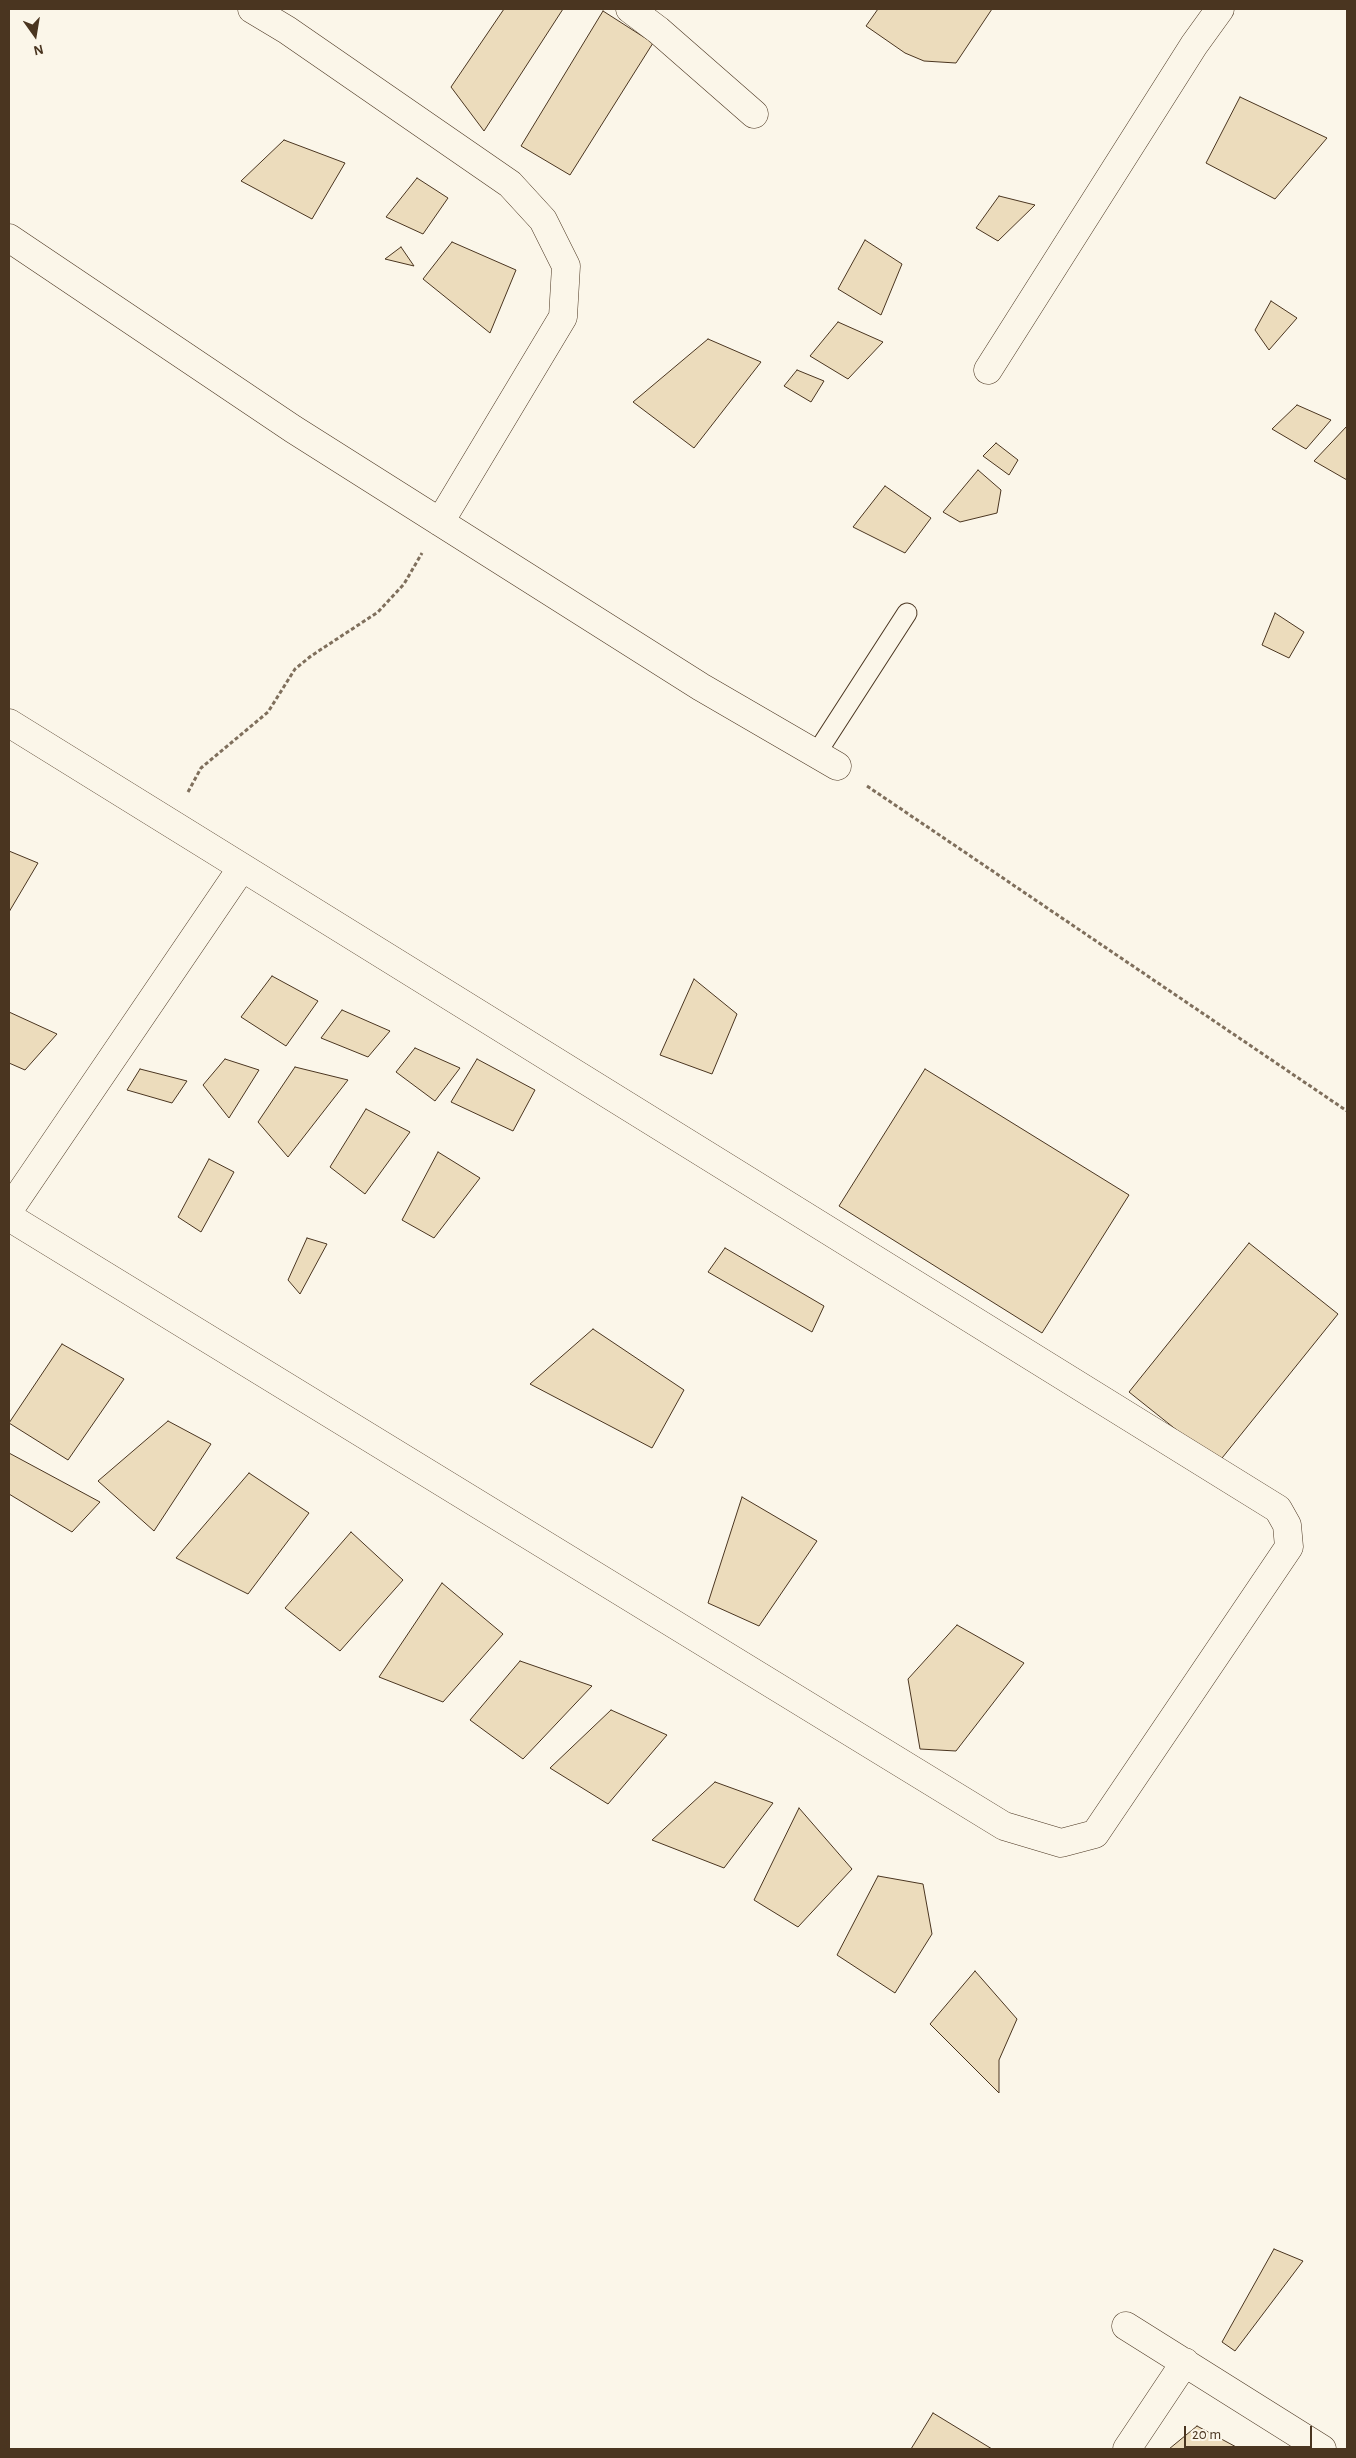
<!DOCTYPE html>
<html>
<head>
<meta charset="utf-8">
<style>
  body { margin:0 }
  #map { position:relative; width:1356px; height:2458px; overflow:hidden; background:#fbf6e9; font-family:"Alegreya Sans",sans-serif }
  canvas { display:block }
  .frame { position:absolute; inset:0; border:10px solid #4a3520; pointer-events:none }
  .north { position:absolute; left:10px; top:10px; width:50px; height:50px; -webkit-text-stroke:4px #fbf6e9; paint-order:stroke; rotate:167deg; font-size:14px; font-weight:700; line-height:20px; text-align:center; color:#4a3520 }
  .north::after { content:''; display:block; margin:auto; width:18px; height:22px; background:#4a3520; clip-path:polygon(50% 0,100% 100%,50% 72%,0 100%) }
  .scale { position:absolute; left:1184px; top:2426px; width:128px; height:22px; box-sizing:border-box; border:2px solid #4a3520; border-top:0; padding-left:6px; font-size:15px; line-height:18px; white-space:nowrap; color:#4a3520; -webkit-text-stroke:4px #fbf6e9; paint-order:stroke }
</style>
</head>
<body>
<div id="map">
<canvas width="1356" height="2458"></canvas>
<div class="frame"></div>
<div class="north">N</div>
<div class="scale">20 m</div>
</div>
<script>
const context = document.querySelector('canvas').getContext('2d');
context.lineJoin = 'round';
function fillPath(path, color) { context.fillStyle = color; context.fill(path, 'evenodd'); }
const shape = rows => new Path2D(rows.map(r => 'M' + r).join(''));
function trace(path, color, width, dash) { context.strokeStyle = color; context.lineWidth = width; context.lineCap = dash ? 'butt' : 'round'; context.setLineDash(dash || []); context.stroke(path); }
const building = shape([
  [504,9,563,9,484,131,451,87,504,9],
  [878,9,992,9,956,63,924,61,905,53,866,26,878,9],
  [603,11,653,43,570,175,521,146,603,11],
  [1240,97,1327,138,1275,199,1206,163,1240,97],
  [284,140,345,163,312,219,241,181,284,140],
  [417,178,448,198,423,234,386,217,417,178],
  [999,196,1035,205,998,241,976,228,999,196],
  [865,240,902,264,881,315,838,289,865,240],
  [452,242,516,270,490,333,423,279,452,242],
  [401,247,414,266,385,259,401,247],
  [1271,301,1297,318,1269,350,1255,330,1271,301],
  [838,322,883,342,848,379,810,356,838,322],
  [708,339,761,362,694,448,633,402,708,339],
  [797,370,824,381,811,402,784,386,797,370],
  [1297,405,1331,420,1306,449,1272,429,1297,405],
  [1347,426,1347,480,1314,461,1347,426],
  [996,443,1018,460,1009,475,983,456,996,443],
  [978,470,1001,490,997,513,960,522,943,512,978,470],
  [885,486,931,518,905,553,853,527,885,486],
  [1275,613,1304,632,1289,658,1262,645,1275,613],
  [9,851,38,863,9,912,9,851],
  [272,976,318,1001,286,1046,241,1017,272,976],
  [694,979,737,1014,712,1074,660,1055,694,979],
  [342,1010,390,1031,368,1057,321,1038,342,1010],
  [9,1012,57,1034,25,1070,9,1063,9,1012],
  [415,1048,460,1068,435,1101,396,1072,415,1048],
  [225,1059,259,1070,229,1118,203,1085,225,1059],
  [477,1059,535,1090,513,1131,451,1102,477,1059],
  [295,1067,348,1080,288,1157,258,1122,295,1067],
  [140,1069,187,1081,172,1103,127,1090,140,1069],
  [925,1069,1129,1195,1042,1333,839,1206,925,1069],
  [366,1109,410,1132,365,1194,330,1167,366,1109],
  [438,1152,480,1178,434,1238,402,1220,438,1152],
  [209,1159,234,1172,201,1232,178,1217,209,1159],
  [307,1238,327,1244,300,1294,288,1280,307,1238],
  [1249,1243,1338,1314,1218,1463,1129,1392,1249,1243],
  [725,1248,824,1306,812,1332,708,1272,725,1248],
  [593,1329,684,1390,652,1448,530,1384,593,1329],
  [62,1344,124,1379,68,1460,9,1423,62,1344],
  [168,1421,211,1444,154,1531,98,1481,168,1421],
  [9,1453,100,1502,72,1532,9,1494,9,1453],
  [249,1473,309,1513,248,1594,176,1558,249,1473],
  [742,1497,817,1541,759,1626,708,1603,742,1497],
  [351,1532,403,1580,340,1651,285,1608,351,1532],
  [442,1583,503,1634,443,1702,379,1677,442,1583],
  [957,1625,1024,1663,956,1751,920,1749,908,1679,957,1625],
  [520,1661,592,1686,523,1759,470,1720,520,1661],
  [611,1710,667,1735,608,1804,550,1768,611,1710],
  [715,1782,773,1803,724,1868,652,1840,715,1782],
  [799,1808,852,1869,798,1927,754,1900,799,1808],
  [878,1876,923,1884,932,1934,895,1993,837,1955,878,1876],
  [975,1971,1017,2019,999,2060,999,2093,930,2024,975,1971],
  [1274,2249,1303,2261,1235,2351,1222,2342,1274,2249],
  [933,2413,992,2449,911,2449,933,2413],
  [1197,2426,1240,2449,1169,2449,1197,2426]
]);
const path = shape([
  [867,786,1347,1111],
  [188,792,201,768,268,712,295,669,311,656,378,612,404,584,422,553]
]);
const lane = shape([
  [816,754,907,613]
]);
const street = shape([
  [252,9,287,30,510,184,543,220,566,266,563,317,440,522],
  [630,9,658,30,754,114],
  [9,238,293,429,701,687,837,766],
  [988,370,1194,45,1220,9],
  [9,723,1278,1509,1287,1525,1289,1547,1095,1834,1061,1843,1004,1826,9,1217],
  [9,1210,241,869],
  [1126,2326,1322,2449],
  [1127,2449,1185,2362]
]);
fillPath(building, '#ecdcbc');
trace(building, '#4a3520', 1);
trace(lane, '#4a3520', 21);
trace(street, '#4a3520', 29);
trace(path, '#7f6f5c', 3, [4, 2.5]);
trace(lane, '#fbf6e9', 19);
trace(street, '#fbf6e9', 28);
</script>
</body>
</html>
